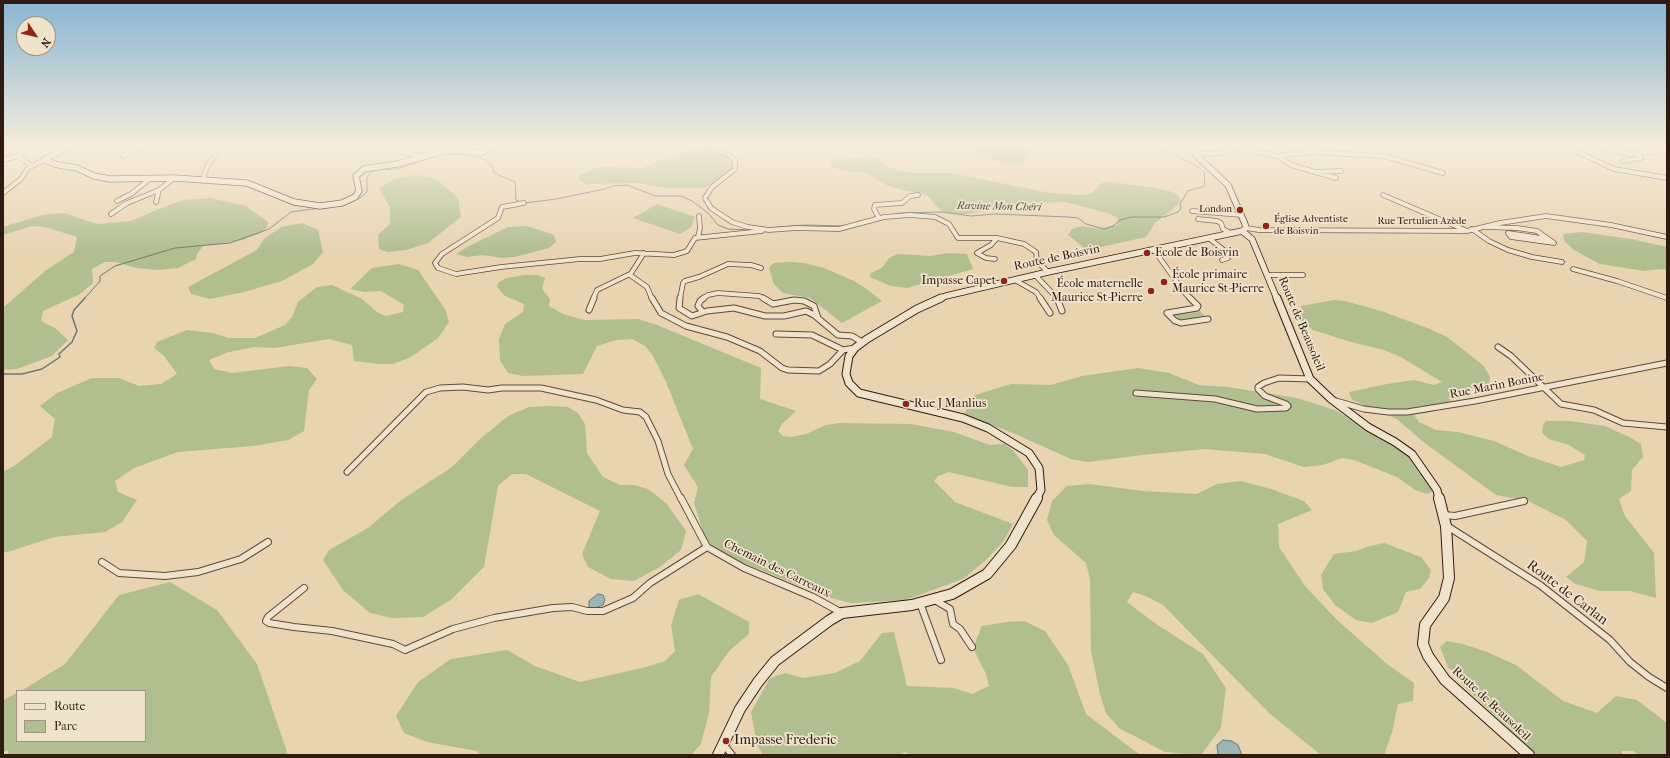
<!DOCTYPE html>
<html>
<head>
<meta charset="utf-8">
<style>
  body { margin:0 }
  #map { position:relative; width:1670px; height:758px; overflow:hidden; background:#e8d4b1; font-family:"IM FELL French Canon",serif }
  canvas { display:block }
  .frame { position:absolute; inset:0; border:4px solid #301b12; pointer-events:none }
  .legend { position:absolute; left:16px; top:690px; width:130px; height:52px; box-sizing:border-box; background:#f0e3cc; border:1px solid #a39382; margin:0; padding:5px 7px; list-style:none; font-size:12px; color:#301b12 }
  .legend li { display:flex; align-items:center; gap:8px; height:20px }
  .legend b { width:20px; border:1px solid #a39382 }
  .north { position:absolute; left:16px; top:16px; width:40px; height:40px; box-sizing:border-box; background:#f0e3cc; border:1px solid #a39382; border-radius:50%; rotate:125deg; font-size:11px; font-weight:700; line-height:16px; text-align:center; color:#301b12 }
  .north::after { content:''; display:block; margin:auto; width:14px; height:18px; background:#8f2418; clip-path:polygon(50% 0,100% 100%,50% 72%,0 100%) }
</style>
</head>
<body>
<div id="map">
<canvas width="1670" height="758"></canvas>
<div class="frame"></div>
<ul class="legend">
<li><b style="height:5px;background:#f0e3cc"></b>Route</li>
<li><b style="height:11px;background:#b1be8f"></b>Parc</li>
</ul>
<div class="north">N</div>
</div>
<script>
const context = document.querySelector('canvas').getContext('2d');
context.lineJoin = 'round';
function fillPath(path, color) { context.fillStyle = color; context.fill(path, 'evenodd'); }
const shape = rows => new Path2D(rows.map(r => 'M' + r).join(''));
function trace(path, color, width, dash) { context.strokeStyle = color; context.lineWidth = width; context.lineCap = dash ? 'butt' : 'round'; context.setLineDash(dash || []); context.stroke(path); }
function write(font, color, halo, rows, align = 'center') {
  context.font = font + ' "IM FELL French Canon",serif'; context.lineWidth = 3.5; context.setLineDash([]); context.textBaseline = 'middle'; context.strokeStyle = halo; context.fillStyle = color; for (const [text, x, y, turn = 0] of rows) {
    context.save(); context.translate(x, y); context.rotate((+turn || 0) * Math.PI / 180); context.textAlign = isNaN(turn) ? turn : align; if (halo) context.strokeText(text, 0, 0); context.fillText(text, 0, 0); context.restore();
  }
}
const green = shape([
  [976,146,1024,146,1032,153,1024,162,1015,165,1001,163,979,157,974,152,974,147],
  [694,148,708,148,729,158,733,164,731,169,727,173,704,188,668,188,635,183,586,184,578,179,580,175,595,168,605,167,642,168],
  [872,157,879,158,886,167,898,170,914,173,950,173,1050,193,1079,195,1091,194,1102,183,1109,182,1155,188,1173,192,1178,195,1181,201,1172,210,1155,223,1146,237,1087,250,1068,235,1072,229,1081,226,1100,229,1117,225,1118,218,1110,214,1066,202,1029,203,967,214,953,214,942,211,932,202,930,197,919,193,902,190,886,185,867,173,841,171,830,166,831,162,838,159],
  [416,175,435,178,458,198,461,217,428,243,406,250,388,252,379,249,378,235,390,224,390,207,379,189,394,179],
  [211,198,246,206,268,222,267,227,261,233,243,240,203,246,197,254,196,259,178,268,158,270,136,268,116,262,105,262,92,269,93,283,80,294,43,311,41,321,55,328,68,340,52,356,17,369,3,370,3,308,45,271,74,252,77,237,45,227,32,226,3,235,3,227,42,215,64,213,97,224,131,221,159,209,183,200],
  [657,204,695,217,691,227,680,234,633,218],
  [302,223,318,230,323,252,313,264,282,281,244,292,210,299,191,294,188,287,257,250,264,239,281,227],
  [527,226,554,235,556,242,549,248,515,257,502,258,483,255,467,257,456,254,469,246,508,227],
  [1582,232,1631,239,1667,247,1667,270,1660,269,1644,271,1600,264,1574,250,1565,242,1563,234],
  [948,253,967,254,973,269,907,288,891,286,870,277,871,273,882,268,889,258,898,254,931,256],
  [791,262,804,263,824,268,854,281,868,290,882,301,842,323,810,298,783,293,774,284,769,269,770,266,774,263],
  [399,264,418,270,445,309,449,322,438,338,411,357,393,364,379,364,354,361,352,345,329,339,275,348,255,347,229,352,209,360,214,369,232,373,289,366,307,368,317,379,309,390,304,431,288,440,253,446,178,452,134,468,115,481,118,492,137,500,122,522,105,532,54,537,8,552,3,552,3,472,14,466,52,437,55,419,40,406,57,393,92,378,119,378,139,386,161,384,177,374,164,356,154,348,157,342,187,330,213,333,229,338,255,338,285,325,292,317,298,302,317,287,332,285,362,299,377,312,386,316,403,312,404,305,381,291,364,292,350,289,372,268],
  [525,275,538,275,545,278,542,289,550,299,549,306,563,314,584,320,638,319,657,325,761,368,760,399,796,411,782,424,778,431,783,436,790,437,806,434,826,425,839,423,911,424,954,432,990,445,1004,444,1013,450,1028,470,1028,487,1012,487,949,472,938,476,934,481,955,502,1013,524,1003,542,986,560,963,579,905,600,851,603,827,597,719,553,706,541,694,503,698,487,684,465,693,449,666,382,653,356,645,346,632,339,616,340,597,346,583,374,523,376,508,373,500,360,499,339,505,324,523,312,524,304,505,296,497,287,498,283,506,278],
  [1334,300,1345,301,1381,311,1430,329,1447,337,1484,366,1490,377,1489,385,1461,390,1458,395,1436,411,1414,415,1419,422,1436,430,1458,432,1494,441,1528,456,1561,467,1584,460,1585,455,1569,445,1549,439,1542,433,1543,425,1546,421,1570,421,1605,426,1629,437,1641,444,1643,457,1632,470,1631,491,1619,499,1625,516,1654,553,1656,598,1630,591,1600,591,1576,584,1566,577,1584,562,1587,541,1566,520,1528,501,1496,495,1422,441,1397,419,1352,400,1349,392,1387,384,1414,380,1434,385,1442,382,1401,357,1384,350,1351,342,1313,330,1301,320,1299,313,1301,306],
  [1198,309,1207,318,1181,322,1173,313],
  [1138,368,1169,373,1199,385,1228,387,1297,398,1335,410,1374,434,1404,449,1422,472,1433,491,1427,494,1415,490,1397,477,1354,460,1342,458,1323,465,1304,467,1265,454,1205,449,1142,455,1088,462,1071,459,1013,433,964,415,975,395,1011,384,1051,385,1082,376],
  [550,406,568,407,578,413,585,424,587,453,603,477,620,485,634,485,648,489,666,503,686,531,681,550,660,567,634,581,611,579,588,567,582,554,600,511,526,474,512,474,498,486,484,567,452,599,423,617,392,618,370,613,343,590,323,560,329,550,368,528,400,501,452,467,480,439,508,416,529,407],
  [1241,481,1271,489,1304,501,1312,510,1278,524,1279,547,1305,586,1337,620,1387,664,1414,683,1413,701,1398,704,1392,732,1384,755,1321,755,1269,713,1163,605,1148,597,1133,592,1127,602,1156,624,1203,654,1226,688,1221,728,1201,755,1165,752,1119,728,1106,713,1100,694,1091,651,1090,579,1086,563,1054,535,1047,520,1052,501,1067,486,1089,484,1143,491,1197,494,1217,484],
  [1384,543,1421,557,1431,570,1429,578,1420,589,1406,592,1398,612,1372,623,1356,620,1335,605,1323,589,1321,575,1334,554,1356,551,1366,547],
  [170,582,217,610,257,664,288,755,8,755,8,750,3,752,3,700,17,693,17,741,145,741,145,691,21,691,65,664,119,595],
  [698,594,749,622,749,634,729,651,711,677,709,713,701,744,691,755,481,755,477,751,427,742,404,733,396,716,418,682,451,659,507,650,535,666,580,682,646,667,665,661,675,651,671,625,679,600],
  [1024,621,1045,631,1068,665,1086,714,1140,755,911,755,905,752,898,755,763,755,757,745,751,712,770,678,785,673,803,678,835,673,860,661,882,633,894,632,907,686,954,688,972,694,989,686,986,674,973,648,982,626,1007,622],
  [1447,641,1463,644,1487,652,1516,665,1563,701,1597,713,1616,696,1637,700,1667,723,1667,755,1639,755,1633,751,1622,751,1622,755,1537,755,1466,688,1448,667,1440,647]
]);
const water = shape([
  [598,594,603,595,605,600,603,605,595,608,589,608,589,601,598,594],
  [1223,740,1232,741,1238,745,1242,755,1218,755,1217,745,1223,740]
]);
const streamFar1 = shape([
  [1141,146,1174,154,1201,169],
  [441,154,463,155,484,159,492,166,494,173,515,182,516,200,521,202],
  [350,202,360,198,367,192,367,178,371,172,377,170,397,169,434,157],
  [525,203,556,199,605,189,612,186,627,185,655,196,681,196,692,201,708,213,718,225,728,229,750,230],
  [856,222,900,213,942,212,971,216,995,214,1069,217,1078,218,1086,224,1104,229,1113,226,1120,220,1131,217,1164,217,1178,212,1181,208,1180,204,1188,191,1205,186,1204,171],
  [767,228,805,225,843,226],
  [84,299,100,281,100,276,115,266,175,248,230,243,269,229,291,212,336,206]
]);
const stream = shape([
  [3,374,22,374,42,369,60,357,59,354,72,342,77,331,72,316,74,310,85,298]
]);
const streetFar2 = shape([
  [103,146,113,146],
  [396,146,401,151,422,157],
  [710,146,732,157,735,161,735,169,712,187,705,198,711,208,732,222,748,227,769,230,796,228,839,229,884,217,910,215,935,217,949,224,958,238,997,238,1024,244,1036,252,1037,261,1048,272],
  [1591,146,1631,154,1667,150],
  [3,147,6,148],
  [1230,147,1278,156,1291,165,1336,178],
  [145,151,150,146],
  [1578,152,1614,169,1667,178],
  [408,154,415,146],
  [18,156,32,166],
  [123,156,140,146],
  [1278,156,1311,152,1384,156,1443,173],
  [1199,158,1200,154,1225,153,1231,148],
  [3,160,18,156,23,153,28,146],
  [1623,161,1641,158,1635,153],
  [1318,172,1341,171],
  [205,180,204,176,207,167,220,146],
  [3,193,21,179,28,168,44,160],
  [1383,195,1465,230],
  [117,201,131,194,151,178],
  [156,202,159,190,174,178],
  [524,203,502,207,498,218,442,254,435,263,438,268,456,274,501,267,580,259,600,259,635,253,674,255,687,251,695,238,762,231],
  [1192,211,1242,215],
  [111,214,127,203,159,190],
  [879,218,874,209,875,205,902,203,910,196,918,195],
  [1198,219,1217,221,1221,223,1223,229,1232,234],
  [1486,227,1517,228,1537,231,1554,243,1511,237,1508,233,1548,239],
  [1246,228,1259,230,1467,231,1500,223,1546,216,1611,225,1667,237],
  [1472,229,1489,241,1508,250,1532,257,1562,262],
  [698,237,700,228,699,216],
  [1210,239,1225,251,1228,258,1222,260],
  [1154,250,1184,292,1191,299],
  [644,253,630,275,647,287,652,299],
  [995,259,986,258,977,253,991,245,997,238],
  [1573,269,1617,281,1667,298],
  [1035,275,1058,299],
  [1267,275,1303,275],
  [1015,280,1036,292,1041,299],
  [593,299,597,290,630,274],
  [680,299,683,283,685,281,699,277,728,264,751,265,761,268],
  [702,299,708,295,718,293,759,296,765,299]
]);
const streetFar1 = shape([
  [652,298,661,313,686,326,727,337,760,351,782,368,788,370,819,371,830,364,843,350,855,348],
  [680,298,679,308,692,316,707,311,734,308,765,316,784,316,806,311,814,315,838,335,852,336,862,342],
  [763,298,773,304,794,300,804,301,814,306,818,318],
  [1040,298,1050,313],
  [1057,298,1062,311],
  [1190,298,1198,306,1197,308,1167,313,1175,321,1181,323,1208,319],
  [589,310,594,298],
  [703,312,698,306,700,301,704,298],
  [776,334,812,335,843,350],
  [1498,347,1511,356,1561,404,1594,410,1623,423,1667,427],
  [1136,393,1215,399,1257,409,1286,408,1288,406,1286,404,1265,396,1258,389,1258,387,1264,383,1279,378,1310,379],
  [1336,401,1364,409,1388,412,1407,412,1475,401,1667,363],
  [347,472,426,392,440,388,463,387,488,390,502,388,541,388,596,400,623,410,640,412,646,417,658,441,668,474,681,499]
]);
const street = shape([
  [681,498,707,547,744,568,813,597,842,613],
  [1443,515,1455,516,1524,501],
  [1447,526,1540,585,1610,640,1630,662,1649,677,1667,688],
  [102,562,119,573,165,576,198,572,241,559,268,542],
  [304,588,268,617,266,621,269,623,294,627,332,631,393,644,405,650,453,629,494,618,553,608,572,607,587,611,603,611,633,598,650,583,707,547],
  [933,599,950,609,953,624,960,629,972,647],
  [920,603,941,660],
  [724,745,732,755]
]);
const secondaryFar2 = shape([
  [1224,146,1250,146],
  [44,160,58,165,77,168,94,176,110,179,174,178,247,183,294,202,320,206,342,203,355,197,359,191,356,176,364,169,397,164,444,151,457,150,480,153,495,146],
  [44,160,70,146],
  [1242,231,1252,239,1277,299],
  [939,299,946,296,1048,272,1242,231,1246,228,1245,224,1228,185,1199,158,1195,153,1193,146]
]);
const secondaryFar1 = shape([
  [941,298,917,309,867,339,855,348,849,356,846,374,849,383,859,393,963,418,988,428,1029,453,1039,468,1041,490,1036,499],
  [1277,298,1310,379,1331,399,1368,427,1395,442,1412,454,1437,490,1439,499]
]);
const secondary = shape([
  [1439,498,1446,526,1449,578,1444,598,1425,625,1423,644,1428,656,1445,680,1529,755],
  [718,755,740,709,758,682,775,661,830,620,842,613,912,605,952,594,987,574,1011,545,1037,498]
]);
const markers = [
  [1240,210,4,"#8f2418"],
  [1266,226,4,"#8f2418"],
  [1147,253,4,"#8f2418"],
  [1004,281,4,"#8f2418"],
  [1164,282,4,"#8f2418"],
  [1151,291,4,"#8f2418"],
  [906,404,4,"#8f2418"],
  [726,741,4,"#8f2418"]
];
const farPoinames = [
  ["London",1232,210],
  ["Église Adventiste",1274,220,"left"],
  ["de Boisvin",1274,232,"left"]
];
const farStreetnames = [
  ["Rue Tertulien Azède",1422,222]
];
const farWaternames = [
  ["Ravine Mon Chéri",999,207,1]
];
const poiNames = [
  ["Ecole de Boisvin",1155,253],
  ["École primaire",1172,275],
  ["Maurice St-Pierre",1172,289],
  ["Impasse Capet",996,281,"right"],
  ["École maternelle",1143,284,"right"],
  ["Maurice St-Pierre",1143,298,"right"],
  ["Rue J Manlius",914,404]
];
const streetNames = [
  ["Route de Boisvin",1057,258,-12],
  ["Route de Beausoleil",1301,324,67],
  ["Rue Marin Bonine",1497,386,-11],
  ["Chemain des Carreaux",777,569,26],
  ["Route de Beausoleil",1491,704,43]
];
const nearStreetnames = [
  ["Route de Carlan",1567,593,37]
];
const nearPoinames = [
  ["Impasse Frederic",734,741]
];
fillPath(green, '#b1be8f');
fillPath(water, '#98b7b2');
trace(water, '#6e7972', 1);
trace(streamFar1, '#6e7972', 1);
trace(stream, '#6e7972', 1.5);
trace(streetFar2, '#5e493a', 5.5);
trace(streetFar1, '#5e493a', 7);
trace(street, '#5e493a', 8);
trace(secondaryFar2, '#301b12', 7);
trace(secondaryFar1, '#301b12', 9);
trace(secondary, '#301b12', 12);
trace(streetFar2, '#f0e3cc', 4);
trace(streetFar1, '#f0e3cc', 5);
trace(street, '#f0e3cc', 6);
trace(secondaryFar2, '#f0e3cc', 5.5);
trace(secondaryFar1, '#f0e3cc', 7);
trace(secondary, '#f0e3cc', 10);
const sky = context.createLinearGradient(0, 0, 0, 252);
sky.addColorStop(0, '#88b5d2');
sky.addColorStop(0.58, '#f5ecdc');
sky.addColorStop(1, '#f5ecdc00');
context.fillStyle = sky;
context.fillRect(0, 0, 1670, 252);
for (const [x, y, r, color] of markers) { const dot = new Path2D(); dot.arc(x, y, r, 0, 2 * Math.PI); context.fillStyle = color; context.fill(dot); trace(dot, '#f0e3cc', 1.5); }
write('10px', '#301b12', '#f0e3cc', farPoinames, 'right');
write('10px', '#301b12', '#f0e3cc', farStreetnames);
write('italic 11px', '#4f4a42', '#f0e3cc', farWaternames);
write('12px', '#301b12', '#f0e3cc', poiNames, 'left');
write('12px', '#301b12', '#f0e3cc', streetNames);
write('14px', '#301b12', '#f0e3cc', nearStreetnames);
write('14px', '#301b12', '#f0e3cc', nearPoinames, 'left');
</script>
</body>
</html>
